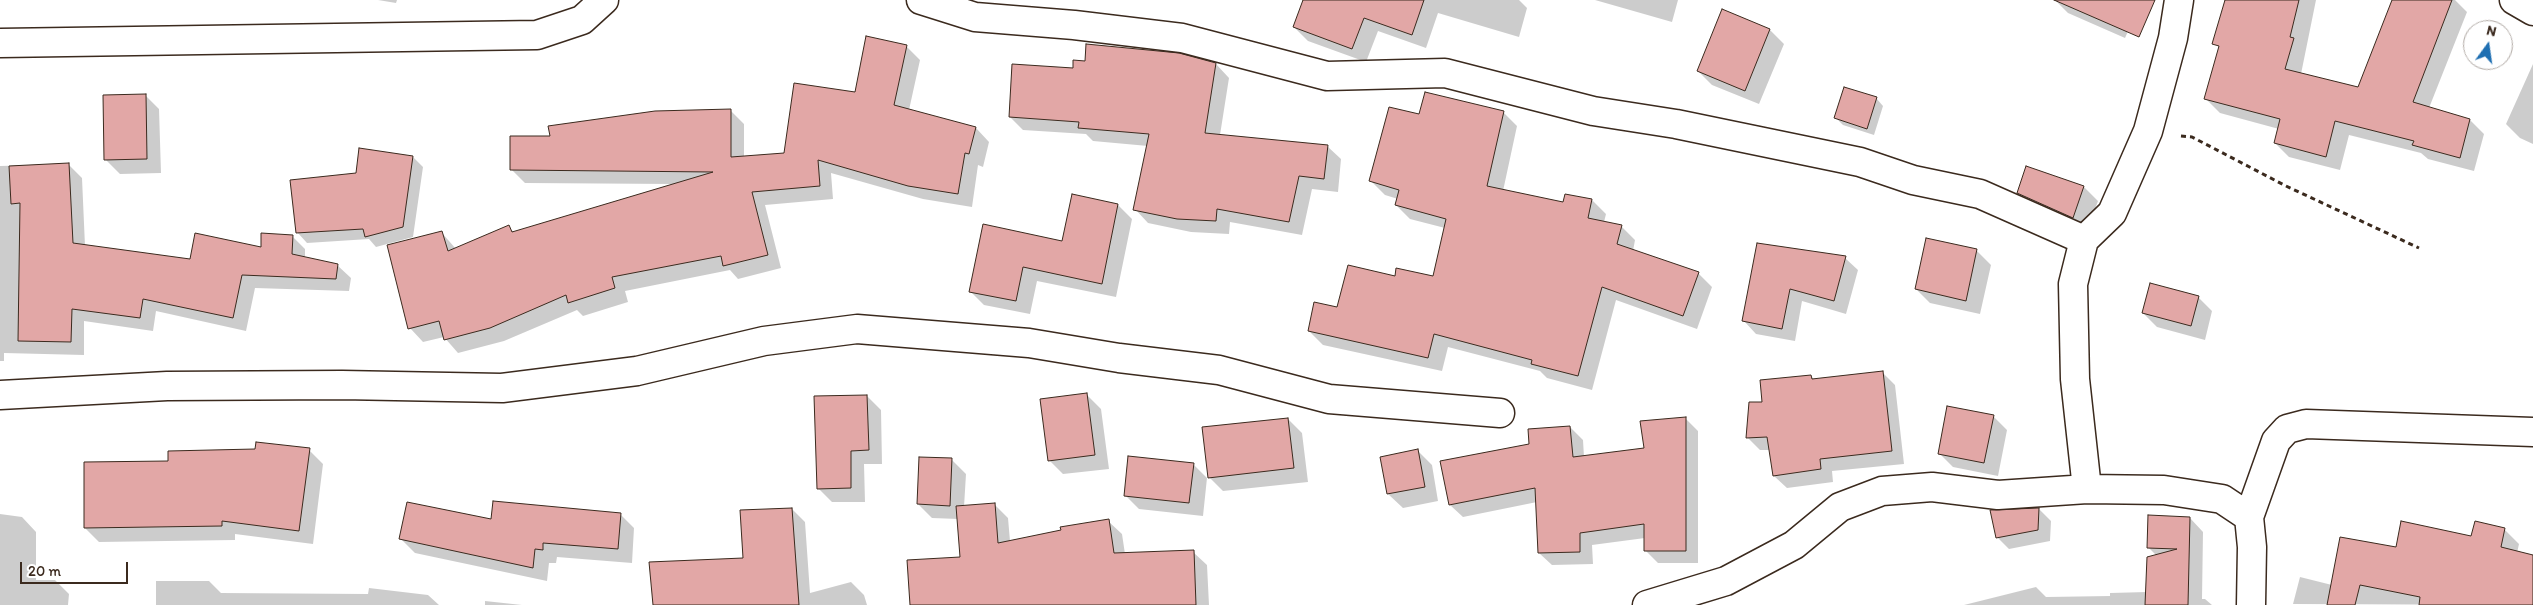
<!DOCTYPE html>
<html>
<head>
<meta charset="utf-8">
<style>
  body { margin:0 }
  #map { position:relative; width:2533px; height:605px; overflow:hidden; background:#fff; font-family:Itim,sans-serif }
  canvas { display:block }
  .north { position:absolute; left:2463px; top:20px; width:50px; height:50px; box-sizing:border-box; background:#fff; border:1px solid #b1aaa5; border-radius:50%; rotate:14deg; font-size:14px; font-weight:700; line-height:20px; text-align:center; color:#3b2a1e }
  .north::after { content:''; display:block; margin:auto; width:18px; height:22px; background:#1f6fb2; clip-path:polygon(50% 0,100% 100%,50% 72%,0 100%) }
  .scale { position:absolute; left:20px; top:562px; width:108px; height:22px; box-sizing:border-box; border:2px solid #3b2a1e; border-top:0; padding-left:6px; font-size:15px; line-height:18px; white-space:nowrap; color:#3b2a1e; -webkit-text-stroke:4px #fff; paint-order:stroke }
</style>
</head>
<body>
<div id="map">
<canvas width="2533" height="605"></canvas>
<div class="north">N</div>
<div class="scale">20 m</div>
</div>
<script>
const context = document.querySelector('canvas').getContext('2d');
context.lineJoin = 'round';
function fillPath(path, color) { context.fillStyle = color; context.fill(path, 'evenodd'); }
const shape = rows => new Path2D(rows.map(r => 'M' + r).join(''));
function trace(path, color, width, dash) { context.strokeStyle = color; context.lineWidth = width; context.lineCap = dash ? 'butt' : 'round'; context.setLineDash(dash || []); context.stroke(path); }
const shadow = shape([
  [378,0,397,0,396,3],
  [1304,0,1519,0,1527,8,1519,37,1438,13,1426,48,1378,31,1366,62,1308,41,1294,27],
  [1595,0,1678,0,1672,22],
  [2055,0,2133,0,2139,7,2125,38,2068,13],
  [2249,0,2316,0,2301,74,2359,89,2393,0,2455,0,2467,12,2429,108,2470,120,2484,134,2474,171,2428,159,2421,153,2349,135,2340,170,2289,157,2275,143,2279,129,2220,113,2206,99],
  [1770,30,1784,44,1759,104,1712,85,1698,71],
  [906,46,920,60,909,110,976,128,989,142,983,167,978,165,972,207,923,199,831,173,833,199,765,205,781,268,738,279,730,270,625,291,628,302,583,316,577,310,504,341,458,353,444,337,423,342,410,328,442,233,456,249,508,227,515,233,673,184,525,183,511,169,552,137,730,110,744,124,744,157,786,154,856,94],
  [1216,64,1229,78,1220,135,1327,146,1341,159,1338,192,1312,189,1302,235,1230,222,1229,234,1191,232,1148,223,1135,209,1148,146,1093,141,1086,134,1023,130,1010,117,1074,69],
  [2533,64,2533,144,2520,138,2506,124],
  [145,95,159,109,161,173,120,174,106,160],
  [1876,98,1883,106,1874,135,1843,125,1836,118],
  [1503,112,1517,126,1503,191,1564,204,1592,200,1606,214,1604,222,1621,226,1635,240,1633,251,1698,273,1712,287,1697,329,1616,300,1592,390,1547,378,1540,371,1448,347,1442,371,1323,345,1309,331,1338,308,1396,277,1434,278,1445,228,1410,219,1396,205,1398,199,1385,195,1371,181,1420,116],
  [413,157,423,167,413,237,376,247,369,239,307,243,297,232,357,175],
  [68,164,82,178,85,246,191,261,262,249,292,236,305,249,305,258,337,265,351,278,349,291,255,288,246,331,156,311,153,331,84,321,84,355,4,353,4,361,0,361,0,166],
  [2084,187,2098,201,2087,231,2033,207,2019,193],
  [1073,196,1118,205,1132,219,1116,297,1037,281,1030,314,984,305,970,291,1063,243],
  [1758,244,1845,258,1858,270,1846,314,1802,301,1795,341,1756,334,1744,321],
  [1977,251,1991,265,1980,314,1930,303,1916,289],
  [2198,297,2212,311,2205,340,2157,327,2143,313],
  [1882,372,1895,385,1904,464,1832,471,1833,482,1787,488,1774,476,1770,450,1760,450,1747,437,1763,403,1811,376,1814,380],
  [1087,395,1101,409,1109,469,1063,474,1049,460],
  [867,396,881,410,882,464,864,464,865,502,832,502,818,488],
  [1993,416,2007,430,1998,476,1953,467,1939,453],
  [1685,418,1698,431,1698,563,1658,563,1645,550,1645,538,1592,545,1593,564,1552,565,1539,553,1537,502,1463,517,1450,505,1530,445,1570,427,1583,440,1584,457,1645,449],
  [1288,419,1302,433,1308,482,1223,491,1209,477],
  [309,450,323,464,313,544,235,534,235,540,99,542,85,528],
  [1418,451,1432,465,1438,501,1403,508,1388,494],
  [952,460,966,474,964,507,995,505,1008,518,1010,541,1108,521,1122,534,1125,554,1193,552,1207,565,1209,605,911,605,961,558,958,519,932,518,918,504],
  [1193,464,1207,478,1203,516,1139,509,1125,495],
  [792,509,805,522,810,593,851,582,864,595,867,605,655,605,744,559],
  [2039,509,2051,521,2050,541,2009,549,1997,537],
  [0,514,22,517,36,532,36,580,55,580,69,594,68,605,0,605],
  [620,514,634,528,632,563,557,557,556,563,549,563,547,581,415,553,401,539,492,520],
  [2190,518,2203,532,2202,599,2205,599,2212,605,1964,605,2036,587,2046,597,2110,596,2110,593,2147,592,2157,556,2148,547],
  [2504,529,2519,544,2517,553,2533,557,2533,605,2293,604,2300,577,2332,585,2397,548,2472,537],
  [156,581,209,581,221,593,368,594,369,588,428,595,439,605,156,605],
  [485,601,522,605,485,605]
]);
const building = shape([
  [1303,0,1424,0,1412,35,1364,18,1352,49,1293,27,1303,0],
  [2054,0,2155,0,2139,37,2054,0],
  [2225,0,2299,0,2290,37,2294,38,2285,69,2358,87,2392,0,2452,0,2413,102,2470,119,2460,158,2412,145,2414,141,2335,121,2326,157,2274,143,2280,119,2204,99,2219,46,2212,44,2225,0],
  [1722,9,1770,29,1745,91,1697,71,1722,9],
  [866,36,907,45,894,105,976,127,969,154,965,153,958,194,908,186,818,160,820,186,752,192,768,255,723,266,721,256,612,277,615,288,568,303,566,295,490,328,444,340,439,321,408,329,387,245,442,231,448,251,509,225,512,232,713,172,510,170,510,136,550,136,548,126,655,111,731,109,731,157,784,153,794,83,855,92,866,36],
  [1086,44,1179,53,1216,63,1205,133,1328,145,1324,179,1299,176,1289,222,1217,209,1216,221,1177,219,1133,210,1149,134,1078,128,1079,122,1009,117,1012,64,1073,68,1073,60,1085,61,1086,44],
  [1844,87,1877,97,1867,129,1834,118,1844,87],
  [1425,92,1504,111,1487,186,1563,202,1565,194,1592,199,1588,218,1622,225,1617,244,1699,272,1683,316,1602,287,1578,376,1531,364,1532,360,1434,334,1428,358,1308,331,1314,302,1337,307,1348,265,1395,276,1396,268,1433,276,1446,219,1395,205,1399,190,1369,181,1389,107,1419,114,1425,92],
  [146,94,147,159,104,160,103,95,146,94],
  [359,148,413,156,403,227,365,237,363,229,296,233,290,180,356,173,359,148],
  [69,163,73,243,190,259,195,233,261,247,261,233,293,235,292,254,338,264,336,279,242,275,233,318,143,299,140,318,72,309,71,342,18,341,20,203,11,204,9,166,69,163],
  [2026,166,2084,186,2073,218,2017,193,2026,166],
  [1072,194,1118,204,1102,284,1023,267,1016,301,969,292,983,224,1062,241,1072,194],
  [1926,238,1977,249,1966,301,1915,289,1926,238],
  [1757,243,1846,256,1834,301,1790,289,1782,329,1742,321,1757,243],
  [2150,283,2199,296,2191,326,2142,313,2150,283],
  [1883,371,1892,451,1820,459,1821,469,1773,476,1767,437,1746,438,1749,402,1762,402,1760,380,1811,375,1812,379,1883,371],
  [1087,393,1095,455,1048,461,1040,399,1087,393],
  [867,395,869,450,851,451,851,488,817,489,814,396,867,395],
  [1947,406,1994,415,1984,463,1938,454,1947,406],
  [1686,417,1686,551,1644,551,1644,524,1580,533,1580,552,1538,553,1535,488,1449,505,1440,461,1529,444,1528,429,1570,426,1573,457,1644,448,1640,421,1686,417],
  [1288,418,1294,468,1208,478,1202,427,1288,418],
  [256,442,310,448,299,531,222,521,222,526,84,528,84,462,168,461,168,451,255,449,256,442],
  [1418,449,1425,487,1387,494,1380,457,1418,449],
  [1128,456,1194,463,1189,503,1124,496,1128,456],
  [919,457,952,458,950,506,917,504,919,457],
  [493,501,621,513,618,549,543,543,543,550,535,549,533,568,399,539,407,502,491,519,493,501],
  [995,503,998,543,1061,530,1060,527,1109,519,1114,553,1194,550,1196,605,910,605,907,560,960,557,956,506,995,503],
  [792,508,799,605,653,605,649,562,743,558,740,510,792,508],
  [2039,508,2038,530,1996,538,1990,510,2039,508],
  [2148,515,2190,517,2188,605,2145,605,2147,557,2177,549,2147,548,2148,515],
  [2401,521,2471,536,2475,521,2505,528,2501,547,2533,555,2533,605,2419,605,2420,597,2360,585,2355,605,2327,605,2340,537,2396,547,2401,521]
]);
const path = shape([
  [2181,136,2192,137,2286,186,2419,248]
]);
const minor = shape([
  [921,0,975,17,1074,25,1182,38,1327,76,1445,73,1593,111,1676,124,1860,162,1913,180,1980,194,2084,240],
  [2514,0,2533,11],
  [0,43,537,35,582,20,604,0],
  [0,395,167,386,342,385,502,388,637,371,764,341,857,329,1029,343,1119,358,1219,370,1329,399,1500,413],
  [2087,489,2075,379,2073,284,2084,240,2112,213,2148,131,2173,38,2179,0],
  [2249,517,2276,441,2287,429,2306,424,2533,432],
  [1647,605,1726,581,1794,545,1840,507,1882,491,1932,487,1998,495,2087,489,2164,490,2222,499,2249,517,2252,547,2251,605]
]);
fillPath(shadow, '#0003');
fillPath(building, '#e2a7a6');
trace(building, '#3b2a1e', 1);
trace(minor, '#3b2a1e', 31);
trace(path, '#3b2a1e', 3, [5, 4]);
trace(minor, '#fff', 28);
</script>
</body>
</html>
